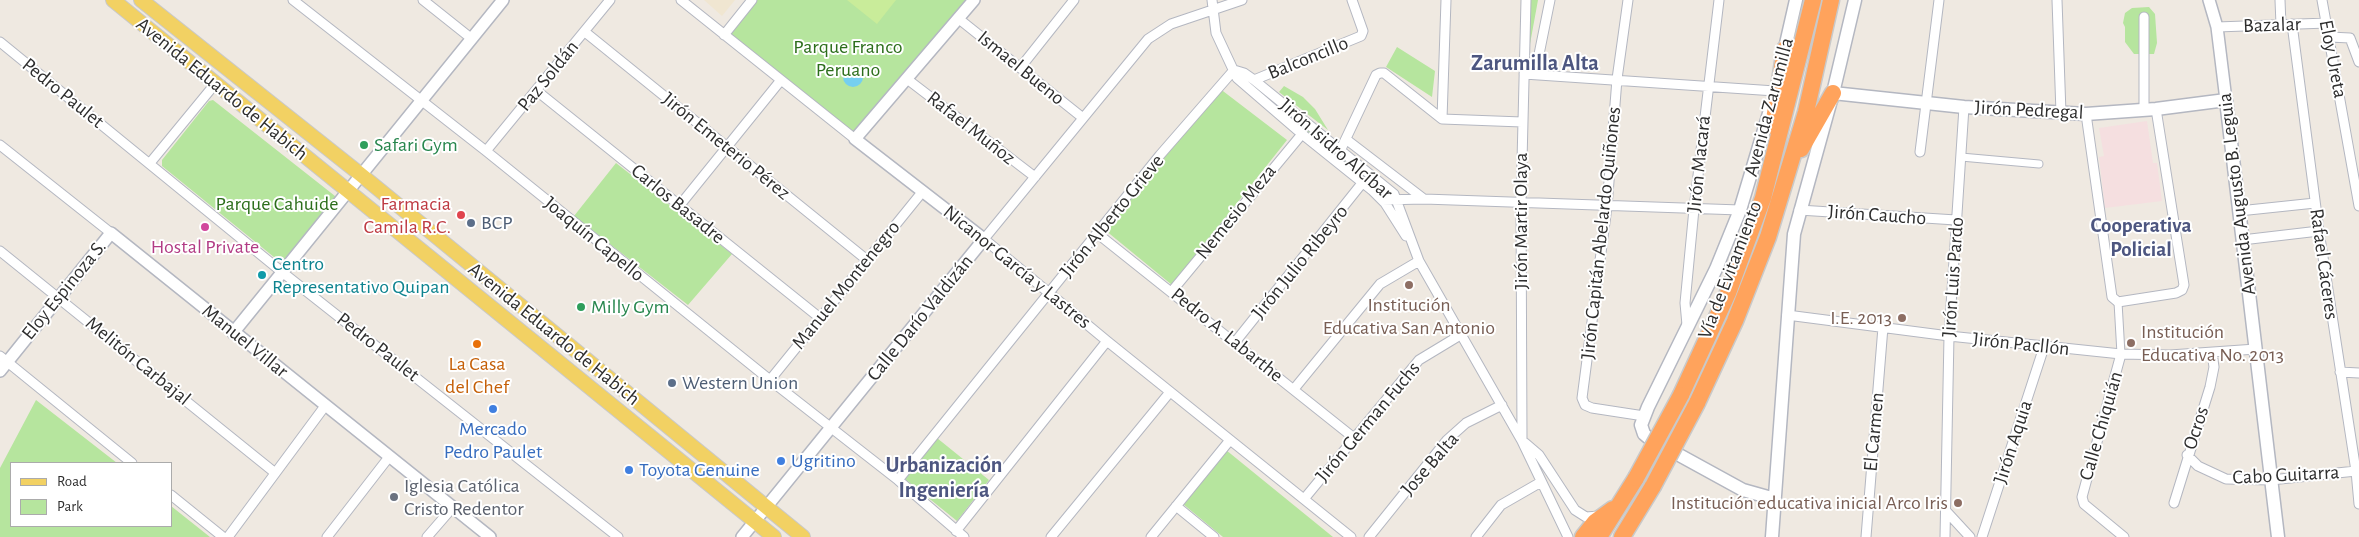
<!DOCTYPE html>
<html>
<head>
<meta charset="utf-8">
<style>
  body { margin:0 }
  #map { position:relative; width:2359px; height:537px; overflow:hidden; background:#efe9e1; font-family:"Alegreya Sans",sans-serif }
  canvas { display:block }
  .legend { position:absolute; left:10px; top:462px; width:162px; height:65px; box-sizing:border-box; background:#fff; border:1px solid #ababab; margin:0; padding:6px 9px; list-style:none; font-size:15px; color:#2e2e2e }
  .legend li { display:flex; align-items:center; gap:10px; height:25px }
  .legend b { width:25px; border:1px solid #ababab }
</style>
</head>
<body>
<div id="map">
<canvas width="2359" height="537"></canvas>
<ul class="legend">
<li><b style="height:6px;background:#f2d163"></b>Road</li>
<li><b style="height:14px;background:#b6e59e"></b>Park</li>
</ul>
</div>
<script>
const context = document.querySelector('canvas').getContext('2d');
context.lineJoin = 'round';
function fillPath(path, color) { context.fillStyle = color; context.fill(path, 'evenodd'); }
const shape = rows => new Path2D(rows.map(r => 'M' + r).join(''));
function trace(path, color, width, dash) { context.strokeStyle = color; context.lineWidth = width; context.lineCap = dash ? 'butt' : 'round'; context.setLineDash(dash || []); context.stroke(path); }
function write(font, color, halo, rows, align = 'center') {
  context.font = font + ' "Alegreya Sans",sans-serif'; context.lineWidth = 4; context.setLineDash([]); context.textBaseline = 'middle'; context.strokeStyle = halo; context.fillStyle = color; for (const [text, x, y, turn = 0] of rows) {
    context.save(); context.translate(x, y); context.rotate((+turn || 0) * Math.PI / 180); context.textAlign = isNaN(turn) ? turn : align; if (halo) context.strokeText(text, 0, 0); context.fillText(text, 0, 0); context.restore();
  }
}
const education = shape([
  [704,0,735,0,722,16]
]);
const medical = shape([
  [2147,121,2153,163,2157,163,2162,201,2105,208,2099,157,2104,156,2099,128]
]);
const green = shape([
  [752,0,974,0,855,139,724,35],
  [1529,0,1538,0,1528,55],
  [2149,7,2155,14,2157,43,2154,54,2134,54,2125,42,2125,27,2123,23,2125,13,2132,8],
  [1397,47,1435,71,1432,97,1386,67],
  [1244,78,1386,192,1388,196,1243,80],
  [1284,86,1303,97,1315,109,1328,130,1279,92],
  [1219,88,1287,140,1172,285,1105,230],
  [213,100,335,196,335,200,286,262,280,262,162,166,162,160,209,101],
  [616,163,732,254,688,305,574,216],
  [36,400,117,463,11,463,11,526,171,526,171,506,210,537,0,537,0,468],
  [937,438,989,480,957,521,905,479],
  [1226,450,1333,537,1223,537,1183,504]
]);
const pitch = shape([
  [847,0,896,0,877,24]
]);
const water = shape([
  '843 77a10 10 0 1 1 20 0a10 10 0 1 1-20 0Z'
]);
const pedestrian = shape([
  [1961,157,2039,164],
  [2118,302,2121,354]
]);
const minor = shape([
  [293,0,486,151,770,380,898,480,964,537],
  [423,0,472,39],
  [681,0,855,139],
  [1212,0,1216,33,1237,78,1302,134,1373,191,1385,203,1406,236],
  [1242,0,1171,24,1148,39,984,239,1107,341,1351,537],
  [1628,0,1617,79,1607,207,1582,398,1585,405,1592,408,1644,416],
  [2057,0,2061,113],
  [2280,0,2281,25],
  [2322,0,2359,206],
  [2144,17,2144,109],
  [959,19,1083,118],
  [2292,24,2319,231,2356,471,2359,504],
  [2217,27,2327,23],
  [585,32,867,260],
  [724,35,752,0],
  [2330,37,2350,38,2359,62],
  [0,42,282,272,618,537],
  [1020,68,1074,0],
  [1234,70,1244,73,1254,80,1394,194,1419,261,1522,441,1568,537],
  [1524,74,1775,91],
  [1535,74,1550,0],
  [907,79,1035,177],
  [1254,80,1361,36,1363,31,1352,0],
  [537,91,820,318],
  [2086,114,2112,297,2118,302,2176,293,2182,290,2184,285,2156,109],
  [1442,119,1446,0],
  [1347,140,1424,199],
  [0,145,111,233],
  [1341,149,1376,75,1380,73,1384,73,1442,119,1522,122],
  [486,151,610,0],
  [1920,152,1939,0],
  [150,163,215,84],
  [1382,200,1424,199,1740,210],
  [680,205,781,80],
  [1799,210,1956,220],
  [2239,211,2315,203],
  [1098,234,1354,438],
  [2242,240,2319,231],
  [0,251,274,472],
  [1172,291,1302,134],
  [1787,315,1949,336,2121,354,2170,355,2256,349],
  [1687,325,1685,303,1694,209,1719,0],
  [1236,341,1363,182],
  [2121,354,2082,497,2084,504,2124,537],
  [0,356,132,463],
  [2340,372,2359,373],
  [770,380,923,191],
  [1294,389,1380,284,1419,261],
  [1522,440,1521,202,1526,0],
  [1525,443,1539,455,1575,510,1586,517,1599,516],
  [2187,455,2198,466,2226,479,2271,480,2356,471,2359,467],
  [898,480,1160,155,1234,70],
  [171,495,223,537],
  [1304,499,1419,360,1462,334],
  [2174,503,2210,387,2214,367,2212,353],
  [1176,506,1214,537],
  [1946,511,1970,537],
  [956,531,1107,341],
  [228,537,325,406],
  [327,537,389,457],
  [427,537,453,507],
  [1051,537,1170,392],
  [1151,537,1230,440],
  [1369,537,1447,440,1466,423,1502,405],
  [1476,537,1501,505,1541,482],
  [1866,537,1883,327],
  [1945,537,1949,336,1964,107],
  [1982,537,2044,347]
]);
const tertiary = shape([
  [2209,0,2217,27,2226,100],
  [233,333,503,0],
  [0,371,111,233,490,537],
  [742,537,984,239,855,139,974,0]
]);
const secondary = shape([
  [1783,57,1796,0],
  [1833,93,1964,107,2086,114,2156,109,2226,100,2278,537],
  [1770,110,1740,210,1716,269,1648,407,1641,425,1644,434,1650,439,1743,490,1775,499],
  [1772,537,1794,234,1833,93,1855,0]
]);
const primary = shape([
  [113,0,774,537],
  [141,0,360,174,803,537]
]);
const motorway = shape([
  [1773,126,1785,49],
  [1801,149,1833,93],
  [1681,395,1728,293,1763,198,1813,0],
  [1697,403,1735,321,1768,237,1806,112,1831,0],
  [1583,537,1595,522,1613,509],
  [1599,537,1636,478],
  [1622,537,1653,486]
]);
const motorwayBridge = shape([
  [1636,478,1681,395],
  [1653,486,1697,403]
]);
const markers = [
  [364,145,5,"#2e9e5b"],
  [461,215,5,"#e0444e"],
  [471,223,5,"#5c6f8a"],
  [205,227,5,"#d1479c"],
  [262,275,5,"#0f9aa8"],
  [1409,285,5,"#8d6e63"],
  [581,307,5,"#2e9e5b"],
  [1902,318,5,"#8d6e63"],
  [2131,343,5,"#8d6e63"],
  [477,344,5,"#e8710a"],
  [672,383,5,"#5c6f8a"],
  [493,409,5,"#3f7fe0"],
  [781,461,5,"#3f7fe0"],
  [629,470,5,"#3f7fe0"],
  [394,497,5,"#6b7280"],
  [1958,503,5,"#8d6e63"]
];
const streetNames = [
  ["Bazalar",2272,25,-2],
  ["Balconcillo",1308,58,-22],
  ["Eloy Ureta",2333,59,79],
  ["Ismael Bueno",1021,68,39],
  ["Paz Soldán",548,76,-51],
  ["Avenida Eduardo de Habich",222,89,39],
  ["Pedro Paulet",63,93,39],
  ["Avenida Zarumilla",1769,107,-75],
  ["Jirón Pedregal",2029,110,3],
  ["Rafael Muñoz",971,128,38],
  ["Jirón Emeterio Pérez",726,146,39],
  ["Jirón Isidro Alcíbar",1336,149,41],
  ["Jirón Macará",1699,164,-84],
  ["Avenida Augusto B. Leguia",2237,194,-97],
  ["Carlos Basadre",678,204,39],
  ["Nemesio Meza",1236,212,-51],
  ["Jirón Caucho",1877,215,4],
  ["Jirón Alberto Grieve",1112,216,-51],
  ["Jirón Martir Olaya",1521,221,-90],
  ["Jirón Capitán Abelardo Quiñones",1601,233,-84],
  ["Joaquín Capello",594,239,39],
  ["Jirón Julio Ribeyro",1300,262,-51],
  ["Rafael Cáceres",2324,264,82],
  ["Nicanor García y Lastres",1017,267,39],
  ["Vía de Evitamiento",1730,270,-69],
  ["Jirón Luis Pardo",1953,277,-86],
  ["Manuel Montenegro",846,285,-51],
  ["Eloy Espinoza S.",64,290,-51],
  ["Calle Darío Valdizán",920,318,-51],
  ["Avenida Eduardo de Habich",554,334,39],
  ["Pedro A. Labarthe",1227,335,39],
  ["Manuel Villar",245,341,39],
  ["Jirón Pacllón",2021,344,6],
  ["Pedro Paulet",378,347,38],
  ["Melitón Carbajal",138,361,39],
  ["Jirón German Fuchs",1368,422,-50],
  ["Calle Chiquián",2101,426,-74],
  ["Ocros",2196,428,-72],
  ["El Carmen",1874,432,-85],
  ["Jirón Aquia",2013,442,-72],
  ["Jose Balta",1430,464,-49],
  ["Cabo Guitarra",2286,475,-3]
];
const parkNames = [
  ["Parque Franco",848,47],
  ["Peruano",848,70],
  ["Parque Cahuide",277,204]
];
const leisureNames = [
  ["Safari Gym",374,145],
  ["Milly Gym",591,307]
];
const healthNames = [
  ["Farmacia",451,204],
  ["Camila R.C.",451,227]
];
const serviceNames = [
  ["BCP",481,223],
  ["Western Union",682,383]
];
const hotelNames = [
  ["Hostal Private",205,247]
];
const cultureNames = [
  ["Centro",272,264],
  ["Representativo Quipan",272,287]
];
const educationNames = [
  ["Institución",1409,305,"center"],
  ["Educativa San Antonio",1409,328,"center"],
  ["I.E. 2013",1892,318],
  ["Institución",2141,332,"left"],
  ["Educativa No. 2013",2141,355,"left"],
  ["Institución educativa inicial Arco Iris",1948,503]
];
const foodNames = [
  ["La Casa",477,364],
  ["del Chef",477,387]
];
const shopNames = [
  ["Mercado",493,429,"center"],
  ["Pedro Paulet",493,452,"center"],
  ["Ugritino",791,461],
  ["Toyota Genuine",639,470]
];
const worshipNames = [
  ["Iglesia Católica",404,486],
  ["Cristo Redentor",404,509]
];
const neighbourhoodNames = [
  ["Cooperativa",2141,226],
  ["Policial",2141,250]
];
const quarterNames = [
  ["Zarumilla Alta",1535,63],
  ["Urbanización",944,465],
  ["Ingeniería",944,490]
];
fillPath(education, '#f0e6d1');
fillPath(medical, '#f5dfe0');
fillPath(green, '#b6e59e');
fillPath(pitch, '#c9ec9a');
fillPath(water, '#75cff0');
trace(pedestrian, '#b4b7c1', 9);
trace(minor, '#b4b7c1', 11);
trace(tertiary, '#b4b7c1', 14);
trace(secondary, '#b4b7c1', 15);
trace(primary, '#c9c9c9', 16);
trace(motorway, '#c9c9c9', 19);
trace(pedestrian, '#fff', 7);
trace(minor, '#fff', 9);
trace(tertiary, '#fff', 11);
trace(secondary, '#fff', 12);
trace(primary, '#f2d163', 14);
trace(motorway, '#ffa35c', 16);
trace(motorwayBridge, '#c9c9c9', 19, []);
trace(motorwayBridge, '#ffa35c', 16);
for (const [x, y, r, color] of markers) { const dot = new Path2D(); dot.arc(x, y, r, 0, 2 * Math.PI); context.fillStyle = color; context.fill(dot); trace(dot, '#fff', 2); }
write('20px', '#2e2e2e', '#fff', streetNames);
write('20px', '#2c6e1b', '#fff', parkNames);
write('20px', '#27864d', '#fff', leisureNames, 'left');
write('20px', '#be3a42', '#fff', healthNames, 'right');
write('20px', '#4e5e75', '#fff', serviceNames, 'left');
write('20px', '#b23c85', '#fff', hotelNames);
write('20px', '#0d838f', '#fff', cultureNames, 'left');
write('20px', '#785e54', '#fff', educationNames, 'right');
write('20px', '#c56008', '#fff', foodNames);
write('20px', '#366cbe', '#fff', shopNames, 'left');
write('20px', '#5b616d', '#fff', worshipNames, 'left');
write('bold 21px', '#4d5680', '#fff', neighbourhoodNames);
write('bold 22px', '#4d5680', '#fff', quarterNames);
</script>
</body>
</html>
